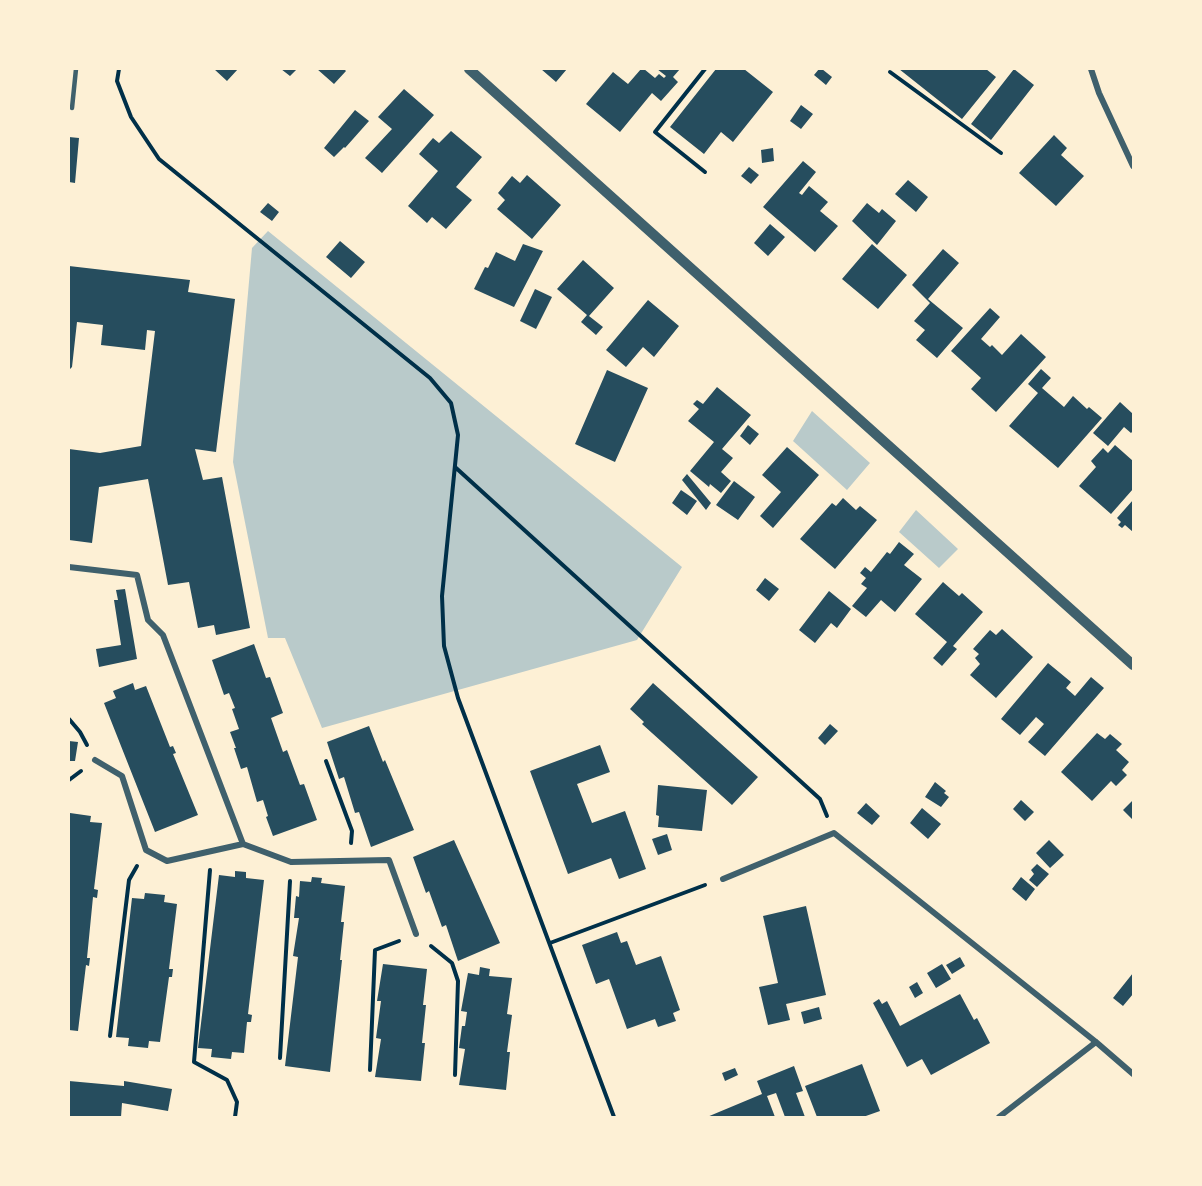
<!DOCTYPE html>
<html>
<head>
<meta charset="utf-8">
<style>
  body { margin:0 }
  #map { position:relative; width:1202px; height:1186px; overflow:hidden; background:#fdf0d5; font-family:Mulish,sans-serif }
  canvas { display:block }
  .frame { position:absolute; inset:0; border:70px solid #fdf0d5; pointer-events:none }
</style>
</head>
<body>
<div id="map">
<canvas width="1202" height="1186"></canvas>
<div class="frame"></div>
</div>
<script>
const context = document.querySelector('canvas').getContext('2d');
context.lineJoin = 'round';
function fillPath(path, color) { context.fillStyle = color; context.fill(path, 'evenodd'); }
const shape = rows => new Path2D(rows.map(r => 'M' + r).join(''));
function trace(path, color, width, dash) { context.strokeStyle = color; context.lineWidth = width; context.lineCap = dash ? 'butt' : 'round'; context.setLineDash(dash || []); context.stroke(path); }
const green = shape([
  [268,231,682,567,637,640,322,728,285,638,268,638,233,462,252,248],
  [812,411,870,463,847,490,793,441],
  [916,510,958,549,939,568,899,532]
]);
const building = shape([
  [214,69,238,69,227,81],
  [281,69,297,69,290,76],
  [317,69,344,69,346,71,334,84],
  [541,69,567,69,556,82],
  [641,69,644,69,655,78,659,74,664,78,666,76,657,69,680,69,673,77,678,82,661,101,652,93,620,132,586,104,613,72,628,84],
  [716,69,744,69,773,92,733,142,721,132,704,154,670,127],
  [819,69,822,69,832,77,826,85,814,75],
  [899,69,986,69,996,77,962,119],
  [1014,69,1034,85,991,140,971,124],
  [404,89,434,115,382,173,365,158,392,129,378,117],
  [801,105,813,114,801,129,790,121],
  [355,110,369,121,345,148,344,147,334,157,324,148],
  [451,131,482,157,456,187,472,200,446,229,432,217,427,223,408,206,438,171,419,154,433,138,439,143],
  [1054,135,1067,148,1061,155,1084,176,1056,206,1019,173],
  [69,137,79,138,75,183,69,182],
  [773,148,774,161,762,163,761,150],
  [803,161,816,172,799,193,802,195,809,186,828,202,820,211,838,226,815,252,763,207],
  [749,167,759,175,751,184,741,176],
  [527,175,561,205,532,239,497,209,505,200,498,193,512,176,520,183],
  [908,180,928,197,916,212,895,194],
  [268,203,279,212,272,221,260,212],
  [867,203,879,213,882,209,896,221,877,245,852,221],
  [770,224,785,237,768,256,754,243],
  [340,241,365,262,351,278,326,257],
  [523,244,543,251,514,307,474,289,485,267,488,268,496,252,515,261],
  [872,244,907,275,878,309,842,279],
  [943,249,959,263,928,299,963,328,937,358,916,340,925,330,914,321,930,303,912,285],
  [583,260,614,288,589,316,603,327,596,335,581,322,587,315,557,289],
  [69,266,190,280,188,292,235,299,216,452,195,449,203,480,222,477,250,628,216,635,214,625,198,628,189,582,168,585,148,479,99,487,92,543,69,540,69,449,100,453,141,446,155,331,147,330,145,350,101,345,103,325,77,322,72,367,69,370],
  [535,289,552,297,536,329,520,321],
  [648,300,679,326,654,357,643,347,626,367,606,350],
  [990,308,1000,317,981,339,990,347,992,345,1002,355,1021,334,1046,357,996,412,971,389,981,378,951,351],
  [1041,369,1051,378,1042,388,1064,407,1073,396,1087,409,1089,407,1102,418,1058,468,1009,426,1038,393,1028,384],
  [607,370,648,388,615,462,575,444],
  [717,387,751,415,722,449,733,458,721,472,731,481,721,493,710,484,709,487,690,471,714,442,688,421,699,409,693,404,697,400,703,404],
  [1120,402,1133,414,1133,431,1131,433,1124,427,1108,446,1093,433],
  [748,425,759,434,750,445,740,436],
  [1115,445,1133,461,1133,489,1111,514,1079,486,1096,467,1091,461,1103,448,1108,453],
  [787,447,819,475,773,528,760,516,781,492,762,475],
  [687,474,711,503,706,510,682,480],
  [734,481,755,497,738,520,716,505],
  [681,490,697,501,687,515,672,503],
  [843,498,856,510,860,506,877,520,835,569,800,539,832,503,836,506],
  [1133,500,1133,532,1125,525,1122,528,1118,525,1121,522,1117,518],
  [899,542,914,554,904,565,922,579,895,612,881,600,866,617,852,606,867,588,861,584,866,578,860,573,865,567,871,572,887,552,890,554],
  [765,578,779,589,769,601,756,590],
  [943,582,959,596,962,593,983,612,953,646,957,649,942,666,933,658,947,642,915,614],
  [125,589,137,659,99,667,96,649,121,645,114,600,118,600,116,590],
  [829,591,851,609,837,628,831,623,815,643,799,630],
  [1002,629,1033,657,996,698,970,675,980,664,975,658,979,654,973,649,990,630,996,635],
  [254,644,266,678,270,677,283,713,271,718,283,752,287,750,300,785,304,784,317,820,273,836,266,817,268,816,263,800,257,802,247,767,241,769,234,748,236,748,230,732,239,729,232,709,235,708,229,693,224,695,212,660],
  [1048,663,1071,682,1066,688,1075,696,1091,677,1104,688,1045,756,1028,742,1044,724,1036,717,1020,735,1001,719],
  [133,683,135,690,146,686,170,747,173,746,176,753,173,754,198,815,155,832,104,703,116,698,113,691],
  [653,683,758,777,732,805,642,724,644,722,630,709],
  [830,724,838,731,825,745,818,738],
  [369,726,383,762,385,760,414,830,371,847,359,812,355,813,344,777,339,779,327,742],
  [1097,733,1105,739,1110,734,1122,744,1116,750,1129,762,1122,770,1127,775,1116,786,1111,781,1092,801,1061,772],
  [69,741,78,742,75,761,69,761],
  [600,745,610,772,577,784,592,823,625,811,646,869,619,879,611,858,568,874,530,771],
  [935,782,946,791,944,793,949,797,941,807,925,797],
  [658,785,707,790,702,831,658,827,659,816,656,815],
  [1021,800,1034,812,1025,821,1013,809],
  [1133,800,1133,820,1123,810],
  [866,803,880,816,872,825,857,813],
  [922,808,941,824,928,839,910,823],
  [70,813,91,816,90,822,102,823,94,889,98,890,97,898,93,897,87,958,90,958,89,966,86,965,78,1031,69,1030],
  [667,834,672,850,658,855,652,839],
  [454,840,500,943,458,961,446,925,442,927,429,891,426,893,413,857],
  [1049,840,1064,855,1050,868,1036,853],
  [1037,864,1049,874,1037,887,1029,880,1034,874,1031,870],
  [235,871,246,872,246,878,264,880,248,1014,252,1015,251,1022,247,1022,244,1053,232,1052,231,1059,211,1057,212,1049,198,1048,219,875,235,877],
  [312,877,322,878,321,883,345,886,341,922,344,922,340,960,342,960,330,1072,285,1066,298,957,293,956,299,918,294,918,296,896,299,897,300,881,311,882],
  [1021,877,1035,889,1026,901,1012,889],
  [145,893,165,895,164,902,177,904,169,969,173,969,172,977,169,977,160,1042,149,1041,148,1048,128,1046,129,1038,116,1037,132,898,144,899],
  [806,906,826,995,786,1004,790,1020,768,1025,759,987,778,983,763,916],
  [617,932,621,943,627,941,636,965,661,956,680,1010,673,1013,676,1021,658,1027,655,1019,627,1029,609,979,596,984,582,945],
  [960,957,965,966,952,974,946,965],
  [383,964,427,969,423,1005,426,1005,422,1043,425,1043,421,1081,375,1077,381,1039,376,1038,381,1001,377,1001],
  [942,964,951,979,936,988,927,973],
  [480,967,490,969,489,976,512,978,507,1014,512,1015,507,1052,510,1052,506,1090,459,1085,465,1049,459,1048,462,1026,465,1026,467,1012,461,1011,468,973,479,975],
  [1133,973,1133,994,1123,1006,1113,998],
  [917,982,923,993,915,998,909,987],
  [960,994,974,1020,977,1018,990,1043,931,1075,922,1059,907,1067,873,1003,879,999,882,1004,887,1001,900,1026],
  [819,1007,822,1019,804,1024,801,1012],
  [862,1064,880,1111,863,1117,817,1117,805,1086],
  [794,1066,803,1091,796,1093,805,1117,785,1117,776,1093,767,1096,775,1117,707,1117,762,1094,757,1081],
  [735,1068,738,1075,725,1081,722,1073],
  [69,1081,124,1086,124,1081,172,1089,168,1111,122,1103,121,1117,69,1117]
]);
const path = shape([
  [119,69,117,81,131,117,159,159,430,378,451,403,458,435,442,596,444,646,458,698,614,1117],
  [705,69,655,132,705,172],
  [890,72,1001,153],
  [455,467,820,799,827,816],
  [69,719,80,732,87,745],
  [326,761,352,831,351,843],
  [69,780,81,771],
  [210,870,194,1062,227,1080,237,1102,235,1117],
  [550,943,705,885],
  [431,946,452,963,458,981,455,1075],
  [110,1036,129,880,137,866],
  [280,1058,290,881],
  [370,1070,375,950,399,941]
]);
const service = shape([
  [72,108,76,69]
]);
const minor = shape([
  [1091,69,1099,93,1133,166],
  [69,567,137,575,148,620,163,635,243,844,291,862,389,860,416,934],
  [95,760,122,776,146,850,167,861,243,844],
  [723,879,834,833,1096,1042,1133,1074],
  [999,1117,1096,1042]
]);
const tertiary = shape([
  [469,69,1133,665]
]);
fillPath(green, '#b9caca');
fillPath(building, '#264d5e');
trace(path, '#003049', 4);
trace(service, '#3f606c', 4.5);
trace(minor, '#3f606c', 6);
trace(tertiary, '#3f606c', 10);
</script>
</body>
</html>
